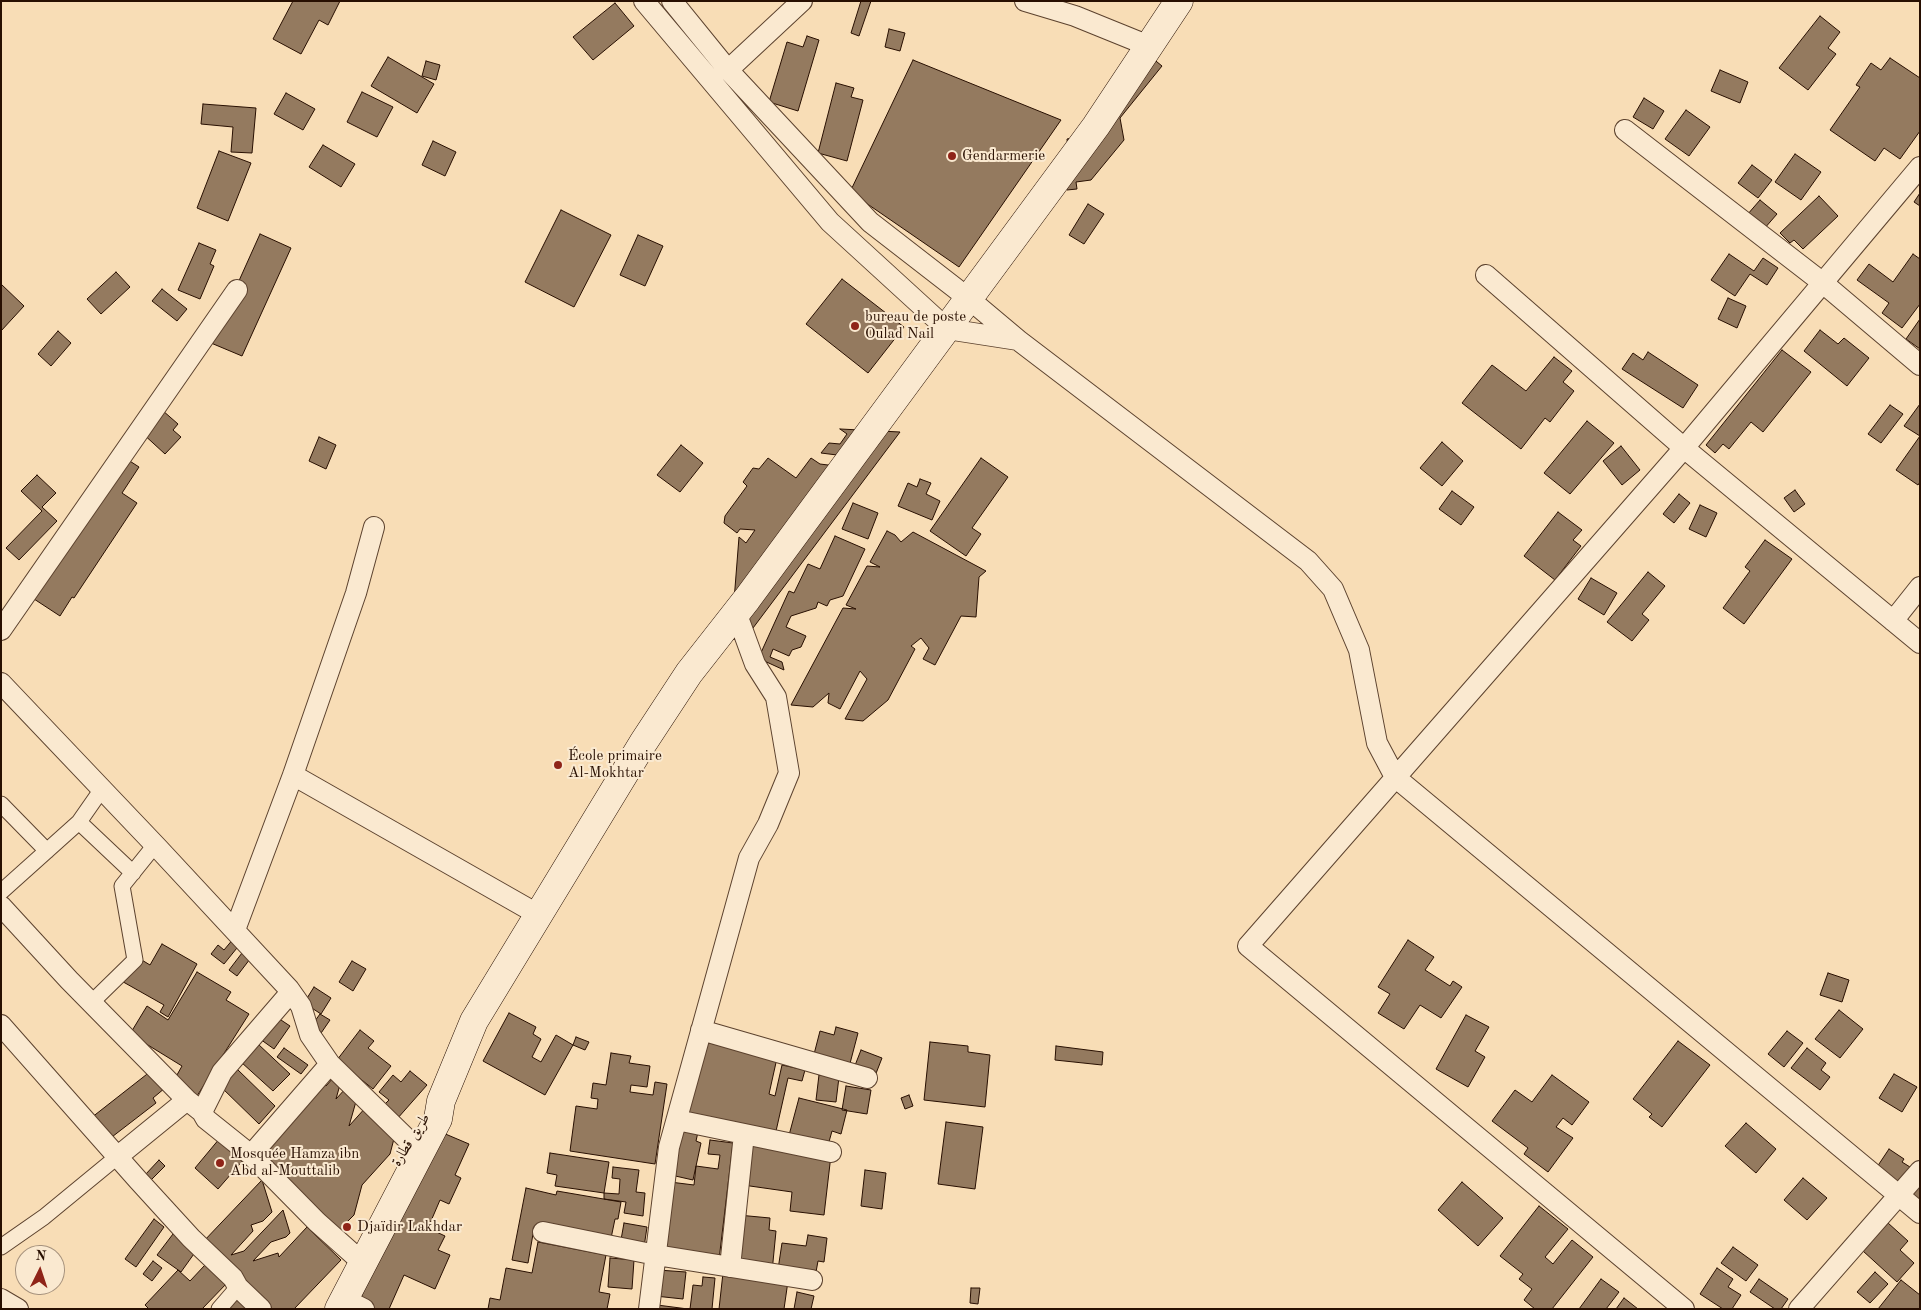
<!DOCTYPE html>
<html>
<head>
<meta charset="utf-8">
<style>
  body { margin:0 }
  #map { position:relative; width:1921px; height:1310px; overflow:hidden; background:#f8ddb6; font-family:"Old Standard TT",serif }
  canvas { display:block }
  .frame { position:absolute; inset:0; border:2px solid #280f01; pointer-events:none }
  .north { position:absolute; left:15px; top:1245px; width:50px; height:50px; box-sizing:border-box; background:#fae9d0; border:1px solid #a6927d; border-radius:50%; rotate:4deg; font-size:14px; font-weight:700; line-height:20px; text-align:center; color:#280f01 }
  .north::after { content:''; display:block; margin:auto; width:18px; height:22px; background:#8f2418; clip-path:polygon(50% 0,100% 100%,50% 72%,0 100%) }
</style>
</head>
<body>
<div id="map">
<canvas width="1921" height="1310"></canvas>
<div class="frame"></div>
<div class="north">N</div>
</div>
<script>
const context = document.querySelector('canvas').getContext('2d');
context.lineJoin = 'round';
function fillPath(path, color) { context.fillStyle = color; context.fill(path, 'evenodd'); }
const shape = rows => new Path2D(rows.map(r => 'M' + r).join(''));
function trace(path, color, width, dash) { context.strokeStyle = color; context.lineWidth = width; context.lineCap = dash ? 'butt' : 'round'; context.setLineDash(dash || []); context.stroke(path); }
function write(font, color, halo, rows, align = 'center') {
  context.font = font + ' "Old Standard TT",Amiri,serif'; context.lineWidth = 4; context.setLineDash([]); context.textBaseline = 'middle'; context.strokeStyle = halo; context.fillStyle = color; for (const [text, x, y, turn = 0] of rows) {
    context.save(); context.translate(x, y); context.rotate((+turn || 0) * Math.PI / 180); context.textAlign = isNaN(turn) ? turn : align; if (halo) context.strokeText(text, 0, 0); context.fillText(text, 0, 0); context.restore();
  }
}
const building = shape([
  [293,1,340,1,328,25,319,20,301,54,273,39,293,1],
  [861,1,871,1,859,36,851,33,861,1],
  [615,3,634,26,593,60,573,37,615,3],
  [1820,16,1840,32,1828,48,1836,54,1808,90,1779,68,1820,16],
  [889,29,905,33,900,51,885,47,889,29],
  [807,36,819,40,798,111,769,102,787,42,803,47,807,36],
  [388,57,434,84,417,113,371,86,388,57],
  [1151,57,1162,66,1120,118,1124,140,1091,180,1076,182,1077,189,1067,190,1049,176,1068,151,1067,139,1077,137,1151,57],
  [1890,58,1920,78,1920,131,1900,159,1884,148,1875,161,1830,130,1860,87,1856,85,1871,63,1881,70,1890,58],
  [913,60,1061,120,959,267,850,192,913,60],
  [426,61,440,65,436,80,422,76,426,61],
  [1720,70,1748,82,1740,103,1711,91,1720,70],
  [836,83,854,88,851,97,863,100,847,161,818,153,836,83],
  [362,92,393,107,377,137,347,122,362,92],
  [286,93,315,109,303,130,274,114,286,93],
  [1644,98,1664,111,1653,129,1633,117,1644,98],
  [203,104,256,108,252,153,231,152,233,127,201,124,203,104],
  [1686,110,1710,127,1689,156,1665,139,1686,110],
  [433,141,456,152,445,176,422,165,433,141],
  [323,145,355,164,341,187,309,167,323,145],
  [219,151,251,163,228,221,197,208,219,151],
  [1795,154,1821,172,1801,200,1775,182,1795,154],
  [1752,165,1772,180,1758,198,1738,183,1752,165],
  [1920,193,1920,206,1914,202,1920,193],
  [1819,196,1838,216,1803,249,1794,240,1790,243,1780,233,1819,196],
  [1760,200,1777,214,1764,229,1747,215,1760,200],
  [1088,204,1104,214,1084,244,1069,235,1088,204],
  [561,210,611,235,574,307,525,282,561,210],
  [260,234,291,248,242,356,211,343,260,234],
  [638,235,663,246,645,286,620,275,638,235],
  [199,243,216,250,210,264,214,266,200,299,178,290,199,243],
  [1729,254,1754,271,1763,258,1778,268,1767,285,1750,274,1735,296,1711,280,1729,254],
  [1913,254,1920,259,1920,304,1902,328,1882,313,1889,303,1857,280,1869,264,1893,282,1913,254],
  [116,272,130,287,101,314,87,299,116,272],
  [842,279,904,327,868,373,806,324,842,279],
  [1,284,24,306,1,331,1,284],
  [162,289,187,309,177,321,152,301,162,289],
  [1728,298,1746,306,1737,328,1718,319,1728,298],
  [1920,319,1920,349,1906,339,1920,319],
  [1820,330,1838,344,1844,338,1869,358,1847,386,1804,351,1820,330],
  [58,331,71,343,51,366,38,354,58,331],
  [1782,350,1811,372,1763,432,1751,422,1729,449,1723,444,1715,453,1706,445,1782,350],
  [1648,352,1698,385,1683,408,1622,369,1633,353,1643,360,1648,352],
  [1554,357,1572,371,1563,382,1574,391,1550,422,1545,418,1521,449,1462,403,1492,365,1526,391,1554,357],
  [1920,404,1920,482,1918,485,1896,470,1920,436,1904,426,1920,404],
  [1890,405,1903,414,1881,443,1868,434,1890,405],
  [162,410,178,424,173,430,181,437,165,454,141,432,162,410],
  [1587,421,1614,443,1570,494,1544,473,1587,421],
  [840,429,900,432,744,640,731,639,739,537,746,543,755,530,740,529,737,533,724,523,725,516,747,486,743,482,753,468,759,469,768,458,796,478,811,458,820,464,836,466,837,455,821,453,829,443,840,444,847,434,840,429],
  [319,437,336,445,326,469,309,461,319,437],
  [1442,442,1463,461,1442,486,1420,468,1442,442],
  [681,445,703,463,680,492,657,475,681,445],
  [1621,446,1640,470,1622,485,1603,461,1621,446],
  [122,456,139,467,122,493,137,503,74,598,72,597,60,616,31,597,122,456],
  [981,458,1008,477,972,528,981,534,966,556,930,531,981,458],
  [37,475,56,493,42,507,57,521,19,560,6,548,42,511,21,491,37,475],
  [920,479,931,483,926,494,940,501,932,520,898,506,908,483,917,487,920,479],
  [1795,490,1805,504,1794,512,1784,498,1795,490],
  [1452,491,1474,507,1461,525,1439,509,1452,491],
  [1679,494,1690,503,1674,523,1663,514,1679,494],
  [853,503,878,513,868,539,842,529,853,503],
  [1700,505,1717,513,1706,537,1689,529,1700,505],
  [1558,512,1582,530,1573,540,1581,546,1555,580,1524,556,1558,512],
  [887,531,895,535,901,542,913,532,986,571,979,577,976,617,961,616,935,665,923,659,929,648,921,638,911,646,915,649,888,700,863,721,845,719,867,679,860,671,840,709,828,703,829,693,813,707,791,705,843,608,856,609,846,605,867,566,880,567,870,562,887,531],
  [835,536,865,549,843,596,830,600,827,606,818,602,816,608,791,616,786,627,806,636,801,647,792,650,789,656,773,649,770,657,782,662,784,670,760,659,759,657,789,591,794,593,808,564,820,569,835,536],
  [1765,540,1792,559,1744,624,1723,608,1750,571,1745,567,1765,540],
  [1648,572,1665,586,1642,614,1649,620,1632,641,1607,622,1648,572],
  [1591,578,1617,593,1604,615,1578,599,1591,578],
  [234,938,241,943,224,964,211,954,218,945,224,950,234,938],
  [1408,940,1434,957,1425,970,1450,986,1453,981,1462,987,1441,1018,1420,1005,1404,1029,1378,1013,1390,994,1378,987,1408,940],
  [162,944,197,964,168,1017,160,1012,164,1005,118,979,132,954,150,965,162,944],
  [242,953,250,959,237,976,229,970,242,953],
  [352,961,366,969,353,991,339,982,352,961],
  [197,972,231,992,226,1000,249,1014,197,1096,173,1082,182,1066,130,1034,147,1006,168,1020,197,972],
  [1828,973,1849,980,1842,1002,1820,995,1828,973],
  [314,987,331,998,321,1014,304,1003,314,987],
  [1839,1010,1863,1029,1840,1058,1815,1039,1839,1010],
  [509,1013,536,1027,533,1034,541,1039,532,1057,541,1062,556,1035,573,1045,545,1095,483,1061,509,1013],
  [320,1014,330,1020,317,1039,307,1032,320,1014],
  [1466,1015,1489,1027,1475,1051,1485,1057,1468,1087,1436,1069,1466,1015],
  [275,1016,290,1026,274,1049,260,1039,275,1016],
  [836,1027,858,1033,848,1071,812,1062,820,1031,834,1035,836,1027],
  [360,1030,374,1041,368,1048,391,1066,373,1089,337,1060,360,1030],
  [1787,1031,1803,1043,1784,1067,1768,1054,1787,1031],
  [576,1037,589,1042,585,1050,573,1045,576,1037],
  [1678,1041,1710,1065,1662,1127,1649,1117,1652,1114,1633,1099,1678,1041],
  [705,1042,777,1058,769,1094,775,1096,782,1065,805,1070,802,1081,788,1078,774,1140,700,1123,696,1141,701,1143,693,1180,671,1175,705,1042],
  [930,1042,968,1046,968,1052,990,1055,985,1107,924,1100,930,1042],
  [258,1044,290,1074,273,1091,241,1062,258,1044],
  [1056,1046,1103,1052,1102,1065,1055,1060,1056,1046],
  [284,1048,308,1065,301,1074,277,1057,284,1048],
  [1807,1048,1826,1063,1821,1070,1830,1077,1820,1090,1791,1068,1807,1048],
  [861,1050,882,1058,875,1076,854,1068,861,1050],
  [611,1053,631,1056,629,1063,650,1066,647,1087,631,1085,630,1092,653,1095,655,1082,667,1084,655,1164,570,1151,576,1106,597,1109,598,1099,591,1098,593,1083,606,1085,611,1053],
  [237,1069,275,1106,259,1124,220,1086,237,1069],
  [151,1071,165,1088,153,1098,156,1103,108,1140,91,1118,151,1071],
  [410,1071,427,1085,397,1119,383,1106,389,1100,379,1092,393,1075,401,1082,410,1071],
  [1894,1074,1917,1087,1902,1112,1879,1098,1894,1074],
  [819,1075,839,1077,836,1102,816,1100,819,1075],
  [1552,1075,1589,1102,1572,1125,1563,1118,1556,1127,1573,1138,1548,1172,1524,1154,1528,1148,1492,1121,1515,1090,1532,1102,1552,1075],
  [315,1077,326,1086,333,1078,341,1081,336,1099,346,1088,357,1098,349,1126,367,1106,396,1131,390,1154,362,1185,354,1215,343,1226,340,1237,253,1159,315,1077],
  [846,1086,871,1090,867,1114,842,1110,846,1086],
  [909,1095,913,1106,905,1109,901,1098,909,1095],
  [799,1098,847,1110,841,1134,832,1131,827,1149,788,1139,799,1098],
  [946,1122,983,1127,975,1189,938,1184,946,1122],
  [1746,1123,1776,1149,1756,1173,1725,1146,1746,1123],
  [436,1130,469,1144,455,1175,461,1178,449,1204,440,1200,428,1228,445,1236,438,1250,450,1255,435,1289,404,1275,389,1309,364,1309,357,1306,436,1130],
  [220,1138,245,1158,218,1189,195,1168,220,1138],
  [710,1140,733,1143,718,1268,660,1262,670,1182,694,1185,696,1166,718,1169,720,1155,708,1154,710,1140],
  [749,1145,831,1155,824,1215,790,1211,792,1192,743,1185,749,1145],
  [1889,1149,1904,1159,1902,1162,1910,1167,1893,1191,1871,1176,1889,1149],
  [550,1153,609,1162,604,1193,555,1186,557,1175,547,1173,550,1153],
  [159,1160,165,1166,151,1180,145,1175,159,1160],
  [613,1167,639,1170,636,1192,645,1193,643,1216,624,1213,626,1202,604,1199,604,1193,619,1194,620,1179,612,1178,613,1167],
  [865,1170,886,1173,882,1209,861,1206,865,1170],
  [1803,1178,1827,1198,1807,1220,1784,1200,1803,1178],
  [262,1180,272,1212,263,1221,251,1225,253,1231,231,1255,244,1251,283,1210,290,1233,286,1237,271,1242,253,1261,278,1253,279,1257,307,1227,341,1260,294,1309,250,1309,228,1282,202,1309,149,1309,145,1305,178,1270,190,1281,205,1265,210,1270,202,1243,262,1180],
  [1462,1182,1503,1218,1478,1246,1438,1210,1462,1182],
  [1920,1185,1920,1210,1908,1200,1920,1185],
  [526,1188,556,1195,557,1191,621,1202,618,1219,615,1219,609,1248,533,1234,528,1263,512,1260,526,1188],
  [1539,1206,1568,1229,1545,1257,1553,1264,1572,1240,1593,1257,1552,1309,1535,1309,1524,1300,1532,1289,1519,1279,1523,1274,1500,1256,1539,1206],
  [738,1215,770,1218,769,1230,776,1231,772,1272,733,1268,738,1215],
  [154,1219,164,1227,136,1267,125,1259,154,1219],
  [624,1223,647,1227,643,1254,619,1251,624,1223],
  [1888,1223,1908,1241,1900,1250,1914,1263,1897,1282,1863,1251,1888,1223],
  [173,1234,196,1251,181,1272,157,1255,173,1234],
  [808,1235,827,1238,824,1262,818,1261,814,1283,777,1276,782,1243,806,1246,808,1235],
  [538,1242,606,1255,599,1292,610,1294,607,1309,488,1309,490,1298,500,1300,506,1268,532,1273,538,1242],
  [1733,1247,1758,1265,1746,1281,1721,1263,1733,1247],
  [610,1258,634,1260,632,1289,608,1287,610,1258],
  [153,1261,162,1268,152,1281,143,1274,153,1261],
  [1717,1268,1733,1279,1728,1287,1741,1295,1732,1309,1723,1309,1700,1294,1717,1268],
  [658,1270,686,1272,683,1299,655,1296,658,1270],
  [1875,1272,1888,1284,1870,1303,1857,1292,1875,1272],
  [723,1273,788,1281,784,1309,719,1309,723,1273],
  [703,1277,715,1278,712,1309,690,1309,693,1285,702,1286,703,1277],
  [1601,1279,1619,1292,1606,1309,1579,1309,1601,1279],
  [1759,1279,1788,1299,1781,1309,1775,1309,1750,1292,1759,1279],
  [1901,1280,1920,1295,1920,1309,1878,1309,1901,1280],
  [971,1288,980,1288,978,1304,970,1303,971,1288],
  [797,1292,814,1296,811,1309,794,1309,797,1292],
  [229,1293,248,1309,215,1309,229,1293],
  [1624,1298,1638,1309,1616,1309,1624,1298],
  [657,1305,688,1309,657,1309,657,1305]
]);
const pedestrian = shape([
  [102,789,79,822,133,873],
  [1,804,47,851],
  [1,892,79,822],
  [91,1003,135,960,122,886,155,845],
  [1,1247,44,1217,117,1157],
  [219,1309,238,1287]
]);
const minor = shape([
  [644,1,830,222,947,329,1018,340,968,298,870,222,728,70,672,1],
  [1025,1,1075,16,1149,46],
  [728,70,802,1],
  [1625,130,1823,283,1920,365],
  [1486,275,1684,448,1920,643],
  [1018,340,1308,561,1333,589,1359,650,1377,743,1395,777,1920,1213],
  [1893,621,1920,587],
  [1,630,237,290],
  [1,683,157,847,289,989,301,1006,310,1035,330,1064,408,1140,425,1145],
  [293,775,539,915],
  [1,906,69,980,187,1100,202,1112,206,1119,251,1155,317,1222,363,1263],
  [235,930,293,775,356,593,374,527],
  [1,1025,138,1180,191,1238,233,1278,238,1287,261,1309],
  [701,1030,867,1078],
  [202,1112,222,1072,291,992],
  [677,1120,831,1152],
  [251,1155,330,1064],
  [117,1157,187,1100],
  [543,1232,656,1255,812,1280],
  [730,1267,744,1134],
  [1,1299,18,1309],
  [344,1299,364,1309],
  [649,1309,669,1147,749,858,768,824,789,773,776,697,755,664,736,612],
  [1684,1309,1248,946,1684,448,1920,167],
  [1799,1309,1920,1171]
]);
const secondary = shape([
  [339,1309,438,1119,441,1101,474,1021,643,743,689,673,747,599,1096,126,1179,1]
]);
const markers = [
  [952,156,5,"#8f2418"],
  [855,326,5,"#8f2418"],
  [558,765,5,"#8f2418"],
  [220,1163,5,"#8f2418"],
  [347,1227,5,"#8f2418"]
];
const poiNames = [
  ["Gendarmerie",962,156],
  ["bureau de poste",865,317],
  ["Oulad Nail",865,334],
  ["École primaire",568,756],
  ["Al-Mokhtar",568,773],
  ["Mosquée Hamza ibn",230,1154],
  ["Abd al-Mouttalib",230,1171],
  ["Djaïdir Lakhdar",357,1227]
];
const streetNames = [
  ["طريق قطارة",411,1140,-58]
];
fillPath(building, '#947a5f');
trace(building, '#280f01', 1);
trace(pedestrian, '#5c422e', 17);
trace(minor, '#5c422e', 22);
trace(secondary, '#280f01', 29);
trace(pedestrian, '#fae9d0', 15);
trace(minor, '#fae9d0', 20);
trace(secondary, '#fae9d0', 28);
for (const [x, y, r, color] of markers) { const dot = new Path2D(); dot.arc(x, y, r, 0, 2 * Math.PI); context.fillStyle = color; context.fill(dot); trace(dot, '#fae9d0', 2); }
write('15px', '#280f01', '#fae9d0', poiNames, 'left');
write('15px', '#280f01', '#fae9d0', streetNames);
</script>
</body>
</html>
